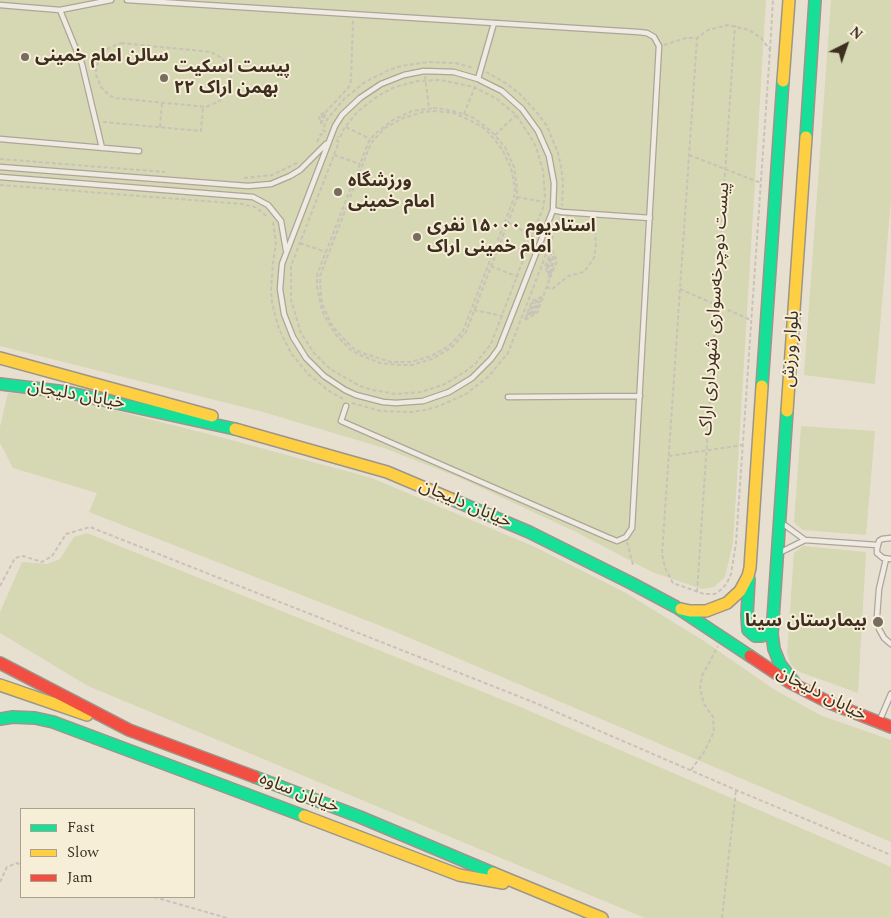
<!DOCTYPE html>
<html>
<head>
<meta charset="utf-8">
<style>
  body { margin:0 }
  #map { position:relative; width:891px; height:918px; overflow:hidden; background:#e7e0d1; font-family:Spectral,serif }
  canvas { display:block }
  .legend { position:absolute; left:20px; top:808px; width:175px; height:90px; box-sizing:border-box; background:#f7eed8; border:1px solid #ada18e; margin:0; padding:6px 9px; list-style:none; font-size:15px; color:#3d2e20 }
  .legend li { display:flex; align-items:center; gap:10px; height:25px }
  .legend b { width:25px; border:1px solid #ada18e }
  .north { position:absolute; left:821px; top:20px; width:50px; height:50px; -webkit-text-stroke:4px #f7eed8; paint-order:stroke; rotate:41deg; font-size:14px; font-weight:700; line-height:20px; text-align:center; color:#3d2e20 }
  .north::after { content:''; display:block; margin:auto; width:18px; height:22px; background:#3d2e20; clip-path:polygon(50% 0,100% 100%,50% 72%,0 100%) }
</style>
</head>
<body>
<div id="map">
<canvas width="891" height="918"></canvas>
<ul class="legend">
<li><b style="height:6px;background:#16e098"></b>Fast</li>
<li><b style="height:6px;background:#ffcf43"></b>Slow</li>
<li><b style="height:6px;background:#f24e42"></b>Jam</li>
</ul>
<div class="north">N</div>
</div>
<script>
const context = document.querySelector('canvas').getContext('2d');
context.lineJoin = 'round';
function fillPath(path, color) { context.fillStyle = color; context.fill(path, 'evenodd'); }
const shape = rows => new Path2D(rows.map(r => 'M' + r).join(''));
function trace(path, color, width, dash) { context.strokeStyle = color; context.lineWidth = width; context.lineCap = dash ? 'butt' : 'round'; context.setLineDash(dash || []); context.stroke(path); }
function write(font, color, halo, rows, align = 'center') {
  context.font = font + ' Spectral,"Noto Sans Arabic",serif'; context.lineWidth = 4; context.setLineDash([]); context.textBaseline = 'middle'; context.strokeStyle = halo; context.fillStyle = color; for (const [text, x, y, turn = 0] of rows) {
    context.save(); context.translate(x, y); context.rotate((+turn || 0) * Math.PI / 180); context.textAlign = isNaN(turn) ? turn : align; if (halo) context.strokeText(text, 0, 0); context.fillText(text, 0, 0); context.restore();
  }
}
const green = shape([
  [0,0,766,0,733,543,725,577,714,587,702,589,652,572,576,532,458,477,384,448,263,412,0,346],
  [831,0,891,0,891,200,875,384,804,375],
  [8,393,46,396,93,405,220,437,372,478,535,547,626,593,704,641,775,690,820,715,891,740,891,842,391,630,89,512,97,493,13,468,0,443,0,427],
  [801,426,875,431,866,535,802,530,794,522],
  [87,533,518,706,891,867,891,918,645,918,88,686,0,633,0,612,22,562,47,564,60,559,74,537],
  [803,546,866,552,858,693,797,671,790,663,787,653,794,553]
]);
const path = shape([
  [121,43,211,52,222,58,229,69,231,75,230,88,227,93,218,102,206,107,116,98,110,96,101,87,96,75,96,69,100,57,104,52,109,48,121,43],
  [664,45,686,38,697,38,708,30,728,25,749,30,761,38,770,50,736,543,731,574,727,583,722,589,715,594,704,594,673,583,666,570,662,555,697,38],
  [770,50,773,0],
  [486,72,507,84,519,93,538,114,547,126,558,153,561,167,563,182,562,206],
  [425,76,429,109],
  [433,108,444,109,464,114,474,118,491,131,505,147,514,167,517,188,517,199,466,332,451,348,432,359,412,365,401,365,380,363,360,355,351,350,336,335,325,317,321,307,317,286,317,275,369,141,376,133,393,120,412,111,433,108],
  [433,111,454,113,463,117,481,126,489,133,502,149,511,168,515,188,514,198,463,331,449,346,431,356,411,362,391,362,362,353,353,348,338,333,332,325,323,306,321,296,320,276,371,143,385,128,403,118,423,112,433,111],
  [464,114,476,84],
  [320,120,319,117,321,114,324,113],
  [103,122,201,131,203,107],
  [321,124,321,118,323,115,349,87,351,80,353,20],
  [321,124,326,113],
  [160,127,162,103],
  [346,127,370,139],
  [326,132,323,130,326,121,344,99,365,82,389,70,401,66,428,62,455,63,474,68],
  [495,135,516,115],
  [336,140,339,142,291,266,291,300,301,333,314,353,330,369,360,386,372,390,396,394,421,392,445,384,466,371,476,363,491,344,543,208,545,196,543,171,536,147,530,136,516,115,497,99,474,87,441,80,418,81,395,87,385,92,375,98,357,112,343,130,340,138,337,137],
  [317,142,321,134,324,136],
  [334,155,360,164],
  [689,155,761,183],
  [0,159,165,172],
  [244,178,272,175,297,163],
  [0,185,242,204,255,207,268,217],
  [517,197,544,202],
  [273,222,276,244,273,262,271,290,272,303,279,329,291,353,308,374,329,391,345,400],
  [508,222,533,237],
  [300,243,326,252],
  [491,266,518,277],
  [547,268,551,254],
  [550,273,553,256],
  [551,273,554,258],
  [549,275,548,268,552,256],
  [550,278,545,267,552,250],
  [546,287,552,289,568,276,584,272,594,258,596,245,594,219],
  [680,289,751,320],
  [474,310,503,316],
  [531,314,539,301],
  [533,314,535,312,540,301],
  [529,315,535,303,540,298],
  [527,316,533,302],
  [525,319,532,301,542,297],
  [525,320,537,313,553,270,557,261,552,249],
  [352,403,381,411,411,412,425,410,439,406,466,394,489,376,508,353,560,218],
  [669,456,743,445],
  [627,542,633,565],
  [0,586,15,558,23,556,42,562,52,556,66,534,90,527,533,702,736,790,891,855],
  [697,592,735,25],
  [691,770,704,752,714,732,713,717,704,704,700,689,702,676,718,646],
  [0,882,7,867,17,863,21,865],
  [154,897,227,918],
  [722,918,736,790]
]);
const lane = shape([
  [127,0,638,32,647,33,654,37,659,46,632,528,626,537,617,541,607,537,341,421,346,406],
  [0,5,60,10,111,0],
  [60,10,82,64,102,148],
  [424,71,454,72,478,79,502,91,522,109,538,131,549,156,554,183,553,210,499,348,491,359,472,378,449,392,423,401,396,403,383,402,356,395,345,390,324,376,306,358,293,337,284,314,280,289,282,264,335,126,342,115,360,98,381,84,404,75,424,71],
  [478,79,494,23],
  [0,139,139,151],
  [0,167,248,186,271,184,290,176,300,170,326,144],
  [0,177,253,197,268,205,281,221,286,250],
  [553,210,562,212,650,218],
  [508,397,640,396],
  [782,523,805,540],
  [891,538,882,539,879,541,877,549,877,553,883,558,891,559],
  [779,553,805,540,877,545],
  [886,559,879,589,877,616,879,629,884,638,891,644],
  [879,722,891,694]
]);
const fast = shape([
  [806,137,815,0],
  [0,384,66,392,235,429],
  [762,386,783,81],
  [787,411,772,634,774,649,780,664,794,682],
  [451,499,529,532,631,583,676,607,750,656],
  [749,579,747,615,748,630,755,636,762,636,767,633,772,622],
  [0,719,13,717,35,718,53,722,304,816],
  [255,777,360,817,493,873]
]);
const slow = shape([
  [783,81,789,0],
  [0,358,212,416],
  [787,411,806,137],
  [235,429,387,472,451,499],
  [681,609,690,611,706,611,727,603,740,591,748,576,750,568,762,386],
  [0,685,87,715],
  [304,816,459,875,503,883],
  [493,873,602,918]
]);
const jam = shape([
  [750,656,789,682,830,703,891,727],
  [0,663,129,730,255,777]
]);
const markers = [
  [25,57,5,"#786c5e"],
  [164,78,5,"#786c5e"],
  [338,192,5,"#786c5e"],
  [417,237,5,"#786c5e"],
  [878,622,6,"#786c5e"]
];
const poiNames = [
  ["سالن امام خمینی",35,57],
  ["پیست اسکیت",174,68],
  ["۲۲ بهمن اراک",174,89],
  ["ورزشگاه",348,182],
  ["امام خمینی",348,203],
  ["استادیوم ۱۵۰۰۰ نفری",427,227],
  ["امام خمینی اراک",427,248],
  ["بیمارستان سینا",867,622,"right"]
];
const streetNames = [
  ["پیست دوچرخه‌سواری شهرداری اراک",716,309,-86],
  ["بلوار ورزش",792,349,-86],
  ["خیابان دلیجان",76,396,10],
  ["خیابان دلیجان",465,505,23],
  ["خیابان دلیجان",821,695,27],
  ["خیابان ساوه",299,794,21]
];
fillPath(green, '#d6d7b3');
trace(lane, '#ada599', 7);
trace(fast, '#9c958a', 14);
trace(slow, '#9c958a', 14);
trace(jam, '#9c958a', 14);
trace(path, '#c8c2b9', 2, [4, 2.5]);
trace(lane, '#efebe3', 4.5);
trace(fast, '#16e098', 11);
trace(slow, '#ffcf43', 11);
trace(jam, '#f24e42', 11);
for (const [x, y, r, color] of markers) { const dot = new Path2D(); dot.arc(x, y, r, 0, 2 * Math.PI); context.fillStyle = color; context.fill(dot); trace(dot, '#f7eed8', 2); }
write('bold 18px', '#3d2e20', '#f7eed8', poiNames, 'left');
write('18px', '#3d2e20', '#f7eed8', streetNames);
</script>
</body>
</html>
